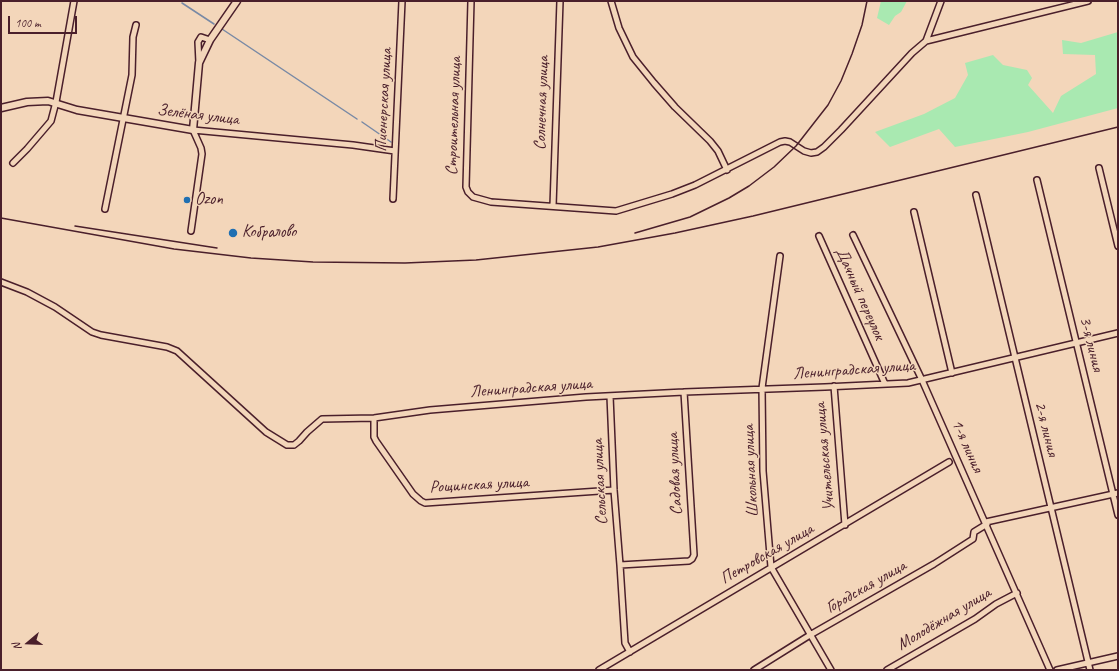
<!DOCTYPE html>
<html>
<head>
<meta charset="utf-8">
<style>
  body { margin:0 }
  #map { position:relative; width:1119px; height:671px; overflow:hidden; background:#f3d6ba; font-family:Caveat,sans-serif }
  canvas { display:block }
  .frame { position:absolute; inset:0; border:2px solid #4a1f2b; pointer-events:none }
  .north { position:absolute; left:8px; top:623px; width:40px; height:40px; -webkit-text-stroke:3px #f3d6ba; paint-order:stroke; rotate:251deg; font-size:11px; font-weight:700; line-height:16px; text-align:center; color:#4a1f2b }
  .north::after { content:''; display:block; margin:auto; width:14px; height:18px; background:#4a1f2b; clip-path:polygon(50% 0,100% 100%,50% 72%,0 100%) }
  .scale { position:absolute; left:8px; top:16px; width:69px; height:18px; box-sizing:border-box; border:2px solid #4a1f2b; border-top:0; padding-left:5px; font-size:12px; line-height:14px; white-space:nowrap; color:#4a1f2b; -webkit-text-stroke:3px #f3d6ba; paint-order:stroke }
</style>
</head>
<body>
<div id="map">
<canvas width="1119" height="671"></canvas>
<div class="frame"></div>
<div class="north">N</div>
<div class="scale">100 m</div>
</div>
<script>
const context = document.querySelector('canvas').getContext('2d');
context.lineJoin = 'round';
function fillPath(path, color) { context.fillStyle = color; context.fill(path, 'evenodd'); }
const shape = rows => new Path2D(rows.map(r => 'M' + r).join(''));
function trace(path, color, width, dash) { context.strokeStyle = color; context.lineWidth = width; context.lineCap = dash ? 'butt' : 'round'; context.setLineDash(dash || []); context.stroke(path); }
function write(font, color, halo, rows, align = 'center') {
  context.font = font + ' Caveat,sans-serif'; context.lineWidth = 3; context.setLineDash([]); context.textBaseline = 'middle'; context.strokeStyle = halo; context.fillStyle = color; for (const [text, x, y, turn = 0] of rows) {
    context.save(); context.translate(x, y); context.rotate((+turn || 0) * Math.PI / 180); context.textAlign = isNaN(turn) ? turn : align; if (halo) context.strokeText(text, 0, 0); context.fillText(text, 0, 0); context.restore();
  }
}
const green = shape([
  [881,1,907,1,901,12,895,16,889,25,877,18],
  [1118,32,1118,108,1028,132,955,147,939,129,890,147,875,132,924,114,955,98,968,75,965,63,993,55,1003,65,1027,70,1032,78,1028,85,1053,113,1061,96,1096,74,1095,55,1063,54,1062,40,1081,43]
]);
const stream = shape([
  [182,3,214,24],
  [222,29,357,119],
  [362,122,391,142]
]);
const minor = shape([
  [471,1,466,187,468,192,473,197,491,202,616,211,672,194,695,185,780,142,785,141,790,142,804,151,811,153,817,152,824,147,841,130,912,53,926,41,941,1],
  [611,1,619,28,633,57,654,83,675,107,710,141,718,151,727,170],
  [926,41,1088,1],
  [199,63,198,42,201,37,210,40],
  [13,163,27,149,51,121,56,102,74,1],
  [1099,168,1118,246],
  [1037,180,1118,515],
  [976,195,1090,670],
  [393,199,402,1],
  [553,206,560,1],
  [105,209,132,75,133,37,136,25],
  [914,212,952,373],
  [191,231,202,154,201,148,193,130,353,145,395,151],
  [853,235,922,380,1050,670],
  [819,236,885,384],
  [780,256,762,388,763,471,771,567,831,670],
  [1,282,27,292,55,307,92,332,101,335,167,347,177,351,266,432,287,445,294,445,299,441,307,432,322,419,374,418,430,410,586,397,684,392,825,387,908,383,1118,333],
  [834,386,845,525],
  [610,396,614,490,620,565,625,643,630,652],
  [374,418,374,437,376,441,413,494,421,501,425,503,614,490],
  [986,522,1118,493],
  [620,565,689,561,692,559,694,555,684,392],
  [599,670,949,462],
  [754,670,810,635,934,564,973,539,974,532,987,524],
  [887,670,975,619,996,604,1017,593],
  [1057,670,1118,656]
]);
const tertiary = shape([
  [1,108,27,102,48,101,77,110,193,130,199,63,210,40,237,1]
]);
const rail = shape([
  [1,218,174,249,251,258,313,262,405,263,476,260,598,247,675,233,753,216,1118,127],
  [75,226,217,248],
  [635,233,690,217,729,198,749,186,774,167,796,146,828,105,841,81,852,54,862,25,867,1]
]);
const markers = [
  [187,200,4,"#1f6fb2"],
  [233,233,5,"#1f6fb2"]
];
const streetNames = [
  ["Пионерская улица",384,100,-87],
  ["Солнечная улица",542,103,-88],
  ["Зелёная улица",198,115,7],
  ["Строительная улица",454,116,-88],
  ["Дачный переулок",860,294,66],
  ["3-я линия",1091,344,76],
  ["Ленинградская улица",854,370,-4],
  ["Ленинградская улица",531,388,-4],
  ["2-я линия",1046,429,76],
  ["1-я линия",967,446,66],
  ["Учительская улица",825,457,-95],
  ["Школьная улица",751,471,-93],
  ["Садовая улица",675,474,-93],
  ["Сельская улица",600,482,-93],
  ["Рощинская улица",479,485,-3],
  ["Петровская улица",767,554,-30],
  ["Городская улица",866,587,-30],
  ["Молодёжная улица",944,619,-31]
];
const poiNames = [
  ["Ozon",195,200],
  ["Кобралово",242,233]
];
fillPath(green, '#a9e9b1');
trace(stream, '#7889a5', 1.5);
trace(minor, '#4a1f2b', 8);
trace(tertiary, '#4a1f2b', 9);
trace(minor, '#f3d6ba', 5);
trace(tertiary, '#f3d6ba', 6);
trace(rail, '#4a1f2b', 1.5);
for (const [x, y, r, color] of markers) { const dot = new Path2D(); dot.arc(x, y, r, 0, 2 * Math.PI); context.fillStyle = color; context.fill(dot); trace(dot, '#f3d6ba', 1.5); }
write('17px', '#4a1f2b', '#f3d6ba', streetNames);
write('17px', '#4a1f2b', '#f3d6ba', poiNames, 'left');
</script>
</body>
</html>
